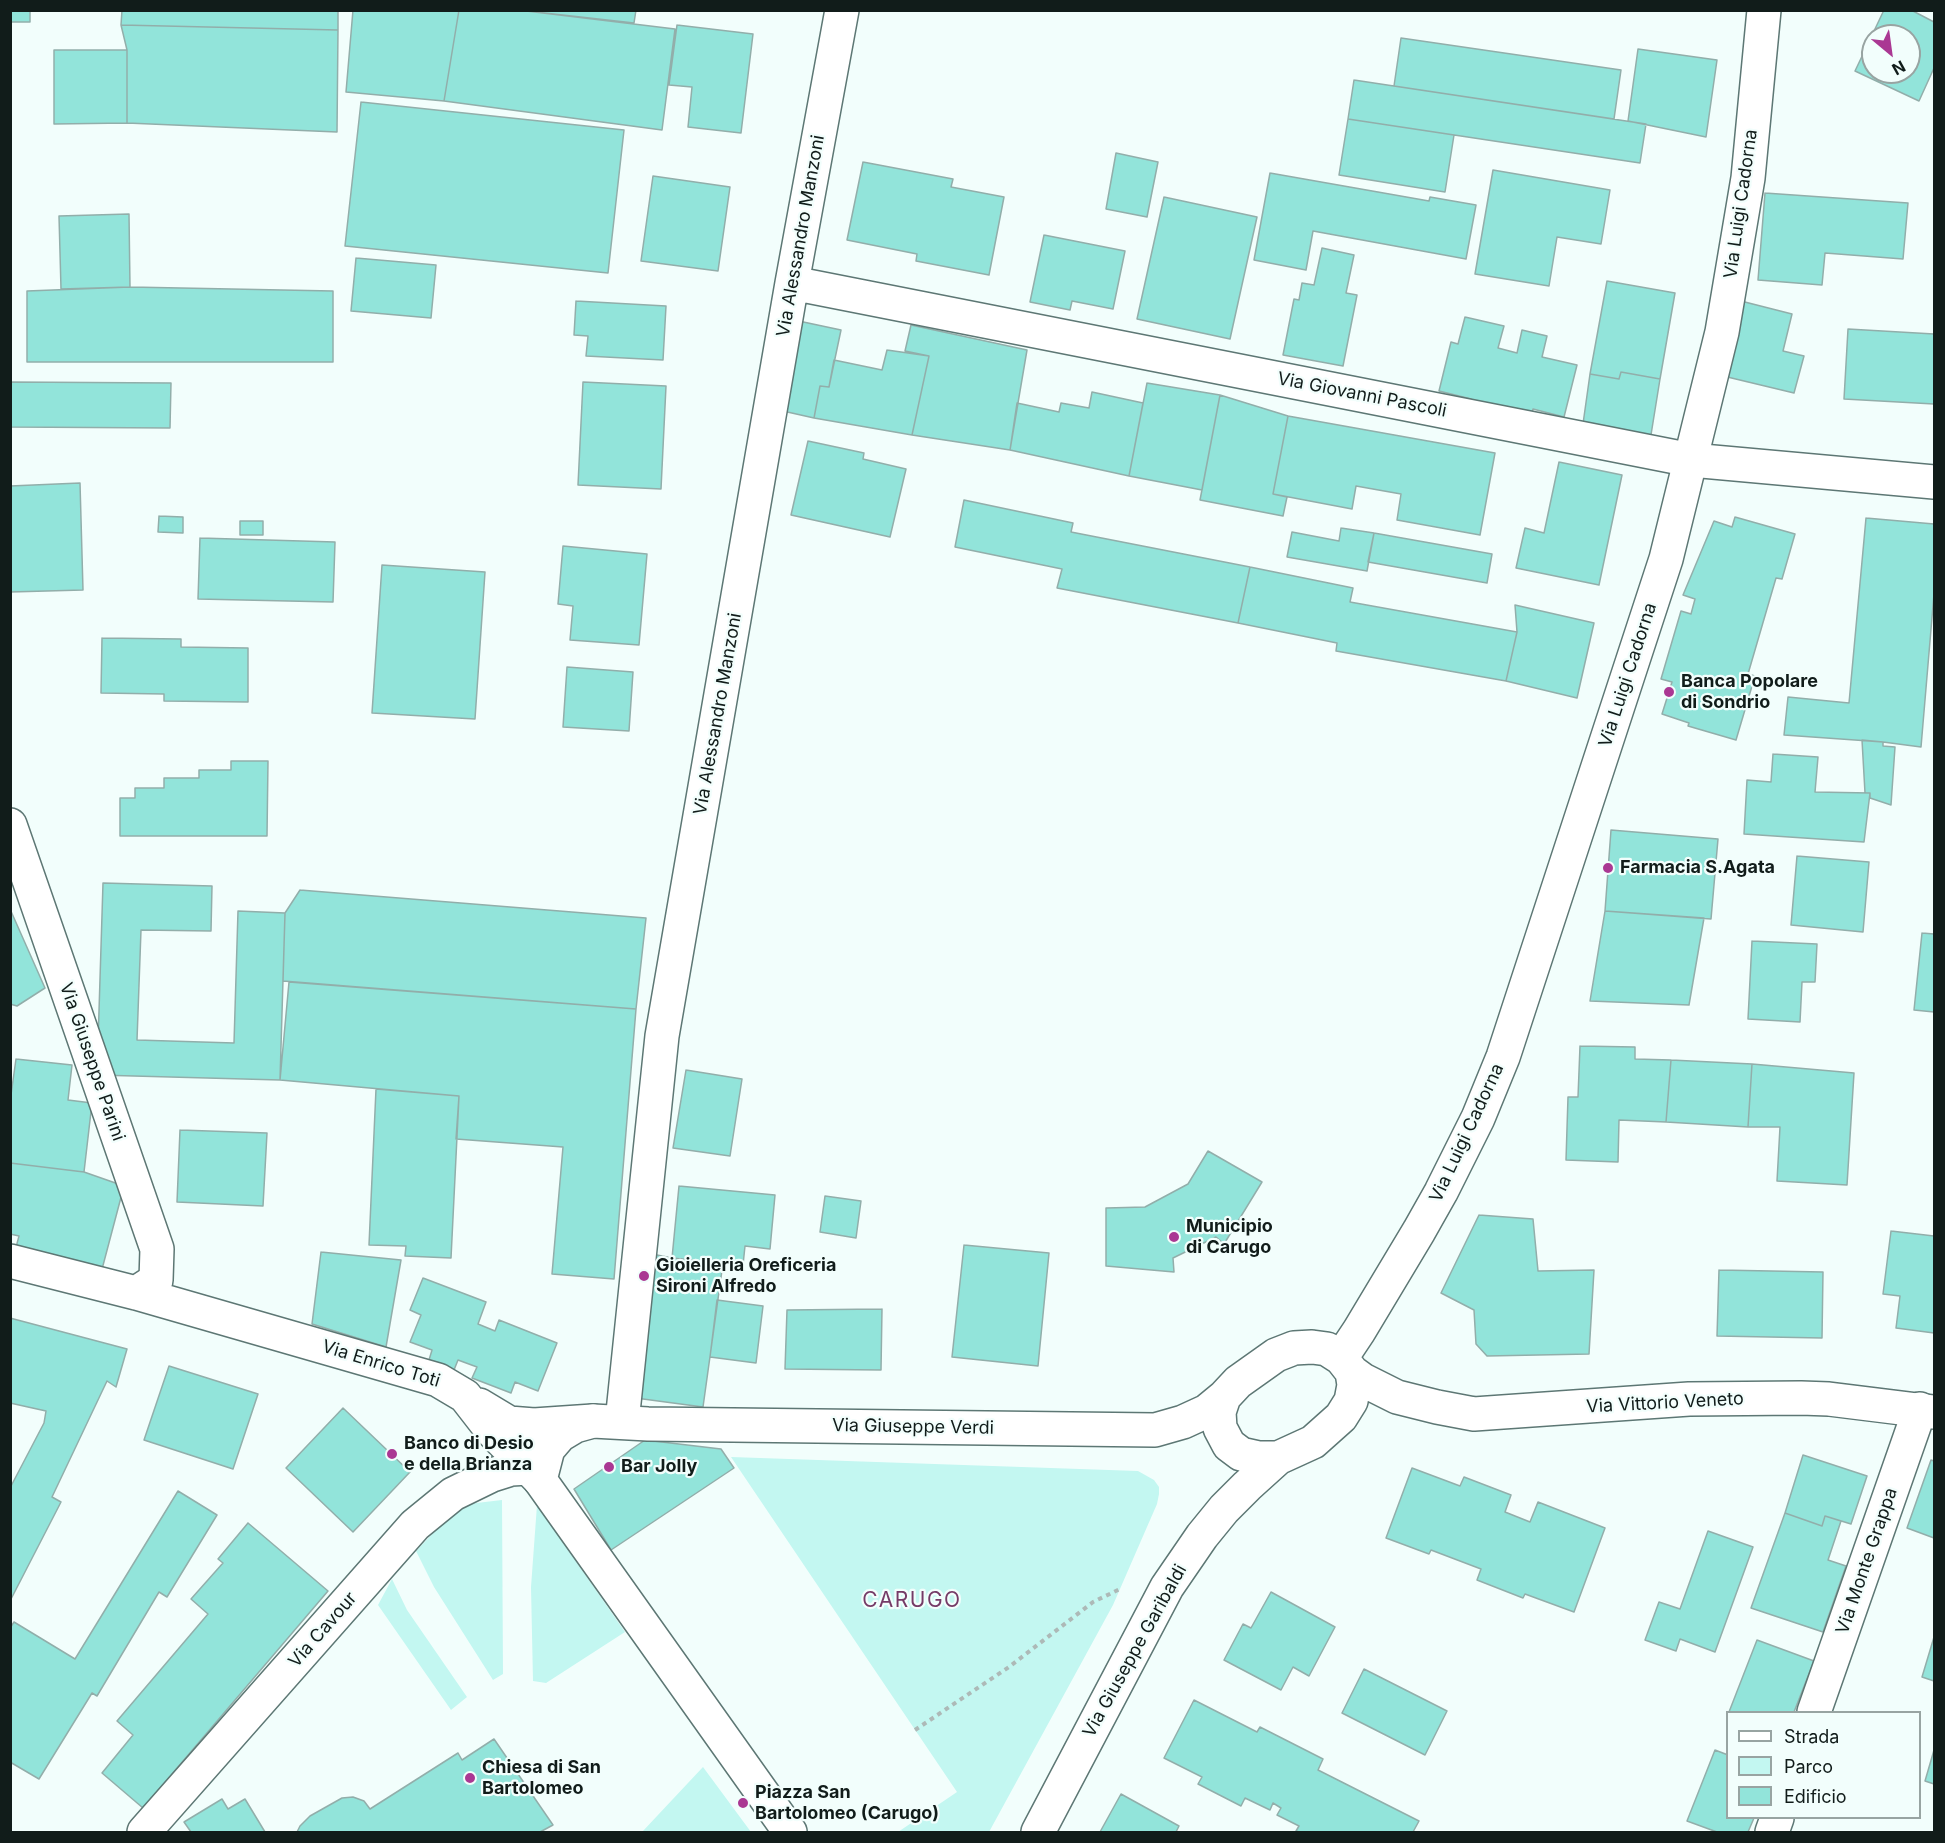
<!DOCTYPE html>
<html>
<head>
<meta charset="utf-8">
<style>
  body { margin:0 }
  #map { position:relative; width:1945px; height:1843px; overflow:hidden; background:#f2fefc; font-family:Inter,sans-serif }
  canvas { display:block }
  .frame { position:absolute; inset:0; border:12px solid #111c1a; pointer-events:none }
  .legend { position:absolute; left:1726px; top:1711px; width:195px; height:108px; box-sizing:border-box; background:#f2fefc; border:2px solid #98a4a2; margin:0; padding:8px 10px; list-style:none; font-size:18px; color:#111c1a }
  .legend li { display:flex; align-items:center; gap:12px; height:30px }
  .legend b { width:30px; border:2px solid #98a4a2 }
  .north { position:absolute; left:1861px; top:24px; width:60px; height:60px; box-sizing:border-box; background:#f2fefc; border:2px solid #98a4a2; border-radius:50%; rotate:151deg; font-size:16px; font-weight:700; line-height:24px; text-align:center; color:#111c1a }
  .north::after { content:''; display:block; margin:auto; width:21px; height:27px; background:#aa3893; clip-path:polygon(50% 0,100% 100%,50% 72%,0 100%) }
</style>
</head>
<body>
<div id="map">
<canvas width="1945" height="1843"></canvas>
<div class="frame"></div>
<ul class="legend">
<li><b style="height:8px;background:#fff"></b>Strada</li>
<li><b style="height:16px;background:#c3f7f1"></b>Parco</li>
<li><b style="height:16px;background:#92e4da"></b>Edificio</li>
</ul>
<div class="north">N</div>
</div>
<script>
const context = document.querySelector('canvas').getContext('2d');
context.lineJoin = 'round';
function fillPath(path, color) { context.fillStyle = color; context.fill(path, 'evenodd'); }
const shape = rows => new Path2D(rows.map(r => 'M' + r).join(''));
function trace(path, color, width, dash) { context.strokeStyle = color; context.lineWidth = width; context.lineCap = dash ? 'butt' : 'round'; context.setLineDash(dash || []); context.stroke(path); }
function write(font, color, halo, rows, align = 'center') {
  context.font = font + ' Inter,sans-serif'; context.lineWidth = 4.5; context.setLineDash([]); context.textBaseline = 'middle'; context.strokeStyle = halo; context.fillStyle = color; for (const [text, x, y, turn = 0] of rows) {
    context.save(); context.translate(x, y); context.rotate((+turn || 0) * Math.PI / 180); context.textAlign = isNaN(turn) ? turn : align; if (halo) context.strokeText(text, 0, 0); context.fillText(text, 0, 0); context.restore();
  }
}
const green = shape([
  [731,1457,1138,1471,1154,1480,1159,1487,1159,1494,1157,1504,1113,1605,989,1832,898,1832,957,1792],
  [502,1500,503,1674,493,1680,434,1587,416,1551,438,1528,468,1504],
  [537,1505,625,1632,546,1683,533,1681,531,1587],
  [392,1579,407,1610,467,1697,451,1710,378,1605],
  [703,1767,751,1832,642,1832]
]);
const building = shape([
  [10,10,30,10,30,22,10,22,10,10],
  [122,10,338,10,338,30,121,25,122,10],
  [353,10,459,10,444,101,346,92,353,10],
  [459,10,518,10,675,29,662,130,444,101,459,10],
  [518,10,636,10,634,23,518,10],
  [1884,10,1911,10,1934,22,1934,68,1919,101,1855,71,1884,10],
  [1873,36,1909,36,1909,72,1873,72,1873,36],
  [121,25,338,30,337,132,127,123,127,50,121,25],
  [677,25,753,34,741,133,688,127,692,87,669,85,677,25],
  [1401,38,1621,70,1614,119,1394,86,1401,38],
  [1638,49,1717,60,1706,137,1628,121,1638,49],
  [54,50,127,50,127,123,54,124,54,50],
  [1354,80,1646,124,1640,163,1348,119,1354,80],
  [361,102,624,130,608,273,345,246,361,102],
  [1348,119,1454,135,1445,192,1339,175,1348,119],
  [1116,153,1158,162,1147,217,1106,209,1116,153],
  [863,162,953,179,951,187,1004,197,989,275,916,261,917,254,847,240,863,162],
  [1493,170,1610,190,1601,244,1557,237,1549,286,1475,274,1493,170],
  [1270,173,1429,201,1430,197,1476,205,1466,259,1313,231,1306,270,1254,260,1270,173],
  [653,176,730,187,718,271,641,261,653,176],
  [1765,193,1908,203,1903,259,1825,253,1822,285,1758,280,1765,193],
  [1164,197,1257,217,1230,339,1137,319,1164,197],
  [129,214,130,287,61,289,59,216,129,214],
  [1044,235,1125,251,1113,309,1072,301,1070,310,1030,302,1044,235],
  [1322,248,1354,255,1346,293,1357,295,1343,366,1283,355,1294,299,1299,300,1302,283,1314,285,1322,248],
  [356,258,436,265,431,318,351,311,356,258],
  [1607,281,1675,293,1660,379,1621,372,1619,379,1590,374,1607,281],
  [130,287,333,291,333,362,27,362,27,291,130,287],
  [1737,300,1792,314,1783,351,1804,356,1794,393,1719,375,1737,300],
  [576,301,666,306,663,360,586,356,588,336,574,335,576,301],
  [1465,317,1504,326,1498,348,1517,353,1522,330,1547,336,1542,357,1577,365,1564,417,1533,409,1531,418,1470,403,1471,399,1439,391,1451,342,1458,344,1465,317],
  [794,320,841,330,829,387,820,386,814,418,774,409,794,320],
  [911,325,1027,350,1010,450,912,435,929,356,905,351,911,325],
  [1848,329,1934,334,1934,404,1844,399,1848,329],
  [887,350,929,356,912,435,814,418,820,386,829,387,834,360,882,370,887,350],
  [1621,372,1660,379,1650,441,1582,431,1590,374,1619,379,1621,372],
  [10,382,171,383,170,428,10,427,10,382],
  [583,382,666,386,661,489,578,485,583,382],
  [1147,383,1220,395,1202,490,1129,476,1147,383],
  [1092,392,1143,403,1129,476,1010,450,1017,403,1059,412,1061,403,1089,408,1092,392],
  [1220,395,1288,416,1273,494,1287,497,1283,516,1200,500,1220,395],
  [1288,416,1495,453,1480,535,1397,520,1401,494,1356,486,1352,509,1273,494,1288,416],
  [808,441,864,453,863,459,906,469,890,537,791,515,808,441],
  [1559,462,1622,475,1599,585,1516,568,1525,528,1544,533,1559,462],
  [80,483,83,590,10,592,10,486,80,483],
  [964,500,1073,523,1071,532,1250,567,1238,623,1057,588,1062,569,955,547,964,500],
  [159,516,183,517,183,533,158,532,159,516],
  [1735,517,1795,534,1782,579,1776,578,1748,674,1755,676,1736,740,1688,726,1689,723,1662,714,1672,682,1661,679,1681,611,1691,614,1695,599,1683,595,1714,521,1732,527,1735,517],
  [1866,518,1934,524,1934,594,1921,747,1883,742,1784,735,1788,697,1849,703,1866,518],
  [240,521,263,521,263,535,240,535,240,521],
  [1341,528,1374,533,1367,571,1287,557,1292,532,1339,541,1341,528],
  [1374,533,1492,554,1487,583,1368,562,1374,533],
  [200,538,335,542,333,602,198,599,200,538],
  [563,546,647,554,639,645,570,640,573,606,558,604,563,546],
  [382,565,485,572,475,719,372,713,382,565],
  [1250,567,1353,588,1350,602,1517,632,1506,681,1336,651,1337,643,1238,623,1250,567],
  [1515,605,1594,623,1577,698,1506,681,1517,632,1515,605],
  [102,638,181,639,181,647,248,648,248,702,164,701,164,694,101,693,102,638],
  [567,667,633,672,629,731,563,727,567,667],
  [1862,740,1883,742,1883,746,1895,747,1891,805,1870,798,1870,793,1865,793,1862,740],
  [1773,754,1818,757,1815,792,1870,793,1864,842,1744,834,1747,780,1771,782,1773,754],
  [231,761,268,761,267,836,120,836,120,798,135,798,135,788,164,788,164,778,199,778,199,770,231,770,231,761],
  [1611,830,1718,839,1711,919,1605,911,1611,830],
  [1797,856,1869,862,1863,932,1791,925,1797,856],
  [103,883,212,886,211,931,141,930,137,1040,234,1043,238,911,285,913,280,1080,97,1075,103,883],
  [300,890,646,918,636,1009,283,981,285,913,300,890],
  [10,909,45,988,17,1006,10,1004,10,909],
  [1605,911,1704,918,1689,1005,1590,1001,1605,911],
  [1922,933,1934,934,1934,1012,1914,1010,1922,933],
  [1752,941,1817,944,1815,982,1802,982,1800,1022,1748,1019,1752,941],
  [289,982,636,1009,614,1279,552,1274,563,1147,456,1139,459,1096,280,1080,289,982],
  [1580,1046,1635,1047,1635,1059,1671,1060,1666,1122,1619,1120,1618,1162,1566,1160,1568,1097,1578,1097,1580,1046],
  [16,1059,72,1065,68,1100,92,1103,84,1172,10,1163,10,1102,16,1059],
  [1671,1060,1752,1064,1748,1127,1666,1122,1671,1060],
  [1752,1064,1854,1073,1847,1185,1777,1181,1780,1127,1748,1127,1752,1064],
  [686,1070,742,1079,730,1156,673,1148,686,1070],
  [376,1089,459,1096,451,1258,405,1256,406,1246,369,1245,376,1089],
  [180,1130,267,1133,263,1206,177,1202,180,1130],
  [1208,1151,1262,1182,1224,1244,1216,1237,1173,1258,1174,1272,1106,1266,1106,1208,1145,1207,1188,1184,1208,1151],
  [10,1163,84,1172,124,1186,101,1273,15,1251,19,1236,10,1234,10,1163],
  [679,1186,775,1195,770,1249,745,1246,743,1265,672,1258,679,1186],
  [825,1196,861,1201,856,1238,820,1232,825,1196],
  [1479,1215,1533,1219,1538,1271,1594,1270,1589,1354,1487,1356,1476,1344,1474,1310,1441,1293,1479,1215],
  [1891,1231,1934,1236,1934,1333,1896,1328,1900,1296,1883,1294,1891,1231],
  [964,1245,1049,1253,1038,1366,952,1357,964,1245],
  [321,1252,401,1260,386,1347,312,1324,321,1252],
  [647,1253,672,1258,723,1263,703,1407,628,1397,647,1253],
  [1719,1270,1823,1272,1822,1338,1717,1336,1719,1270],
  [423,1278,486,1302,478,1324,495,1331,499,1320,557,1343,538,1391,515,1382,511,1393,472,1378,477,1367,458,1360,454,1370,429,1360,432,1350,410,1342,421,1315,410,1310,423,1278],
  [717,1300,763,1306,756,1363,710,1357,717,1300],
  [882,1309,881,1370,785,1369,787,1310,882,1309],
  [10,1318,127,1349,116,1387,107,1381,52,1497,61,1502,10,1601,10,1488,44,1423,46,1411,10,1403,10,1318],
  [169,1366,258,1394,233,1469,144,1440,169,1366],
  [343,1408,410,1472,353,1532,286,1468,343,1408],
  [645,1440,721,1449,734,1468,611,1550,574,1489,645,1440],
  [1803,1455,1867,1476,1851,1524,1825,1516,1822,1526,1785,1513,1803,1455],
  [1931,1460,1934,1461,1934,1538,1907,1528,1931,1460],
  [1412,1468,1460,1486,1464,1477,1511,1495,1505,1512,1530,1522,1538,1502,1605,1528,1574,1612,1525,1594,1523,1598,1477,1580,1481,1569,1431,1550,1429,1554,1386,1538,1412,1468],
  [178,1491,217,1515,167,1597,159,1592,97,1696,92,1693,39,1779,10,1762,10,1628,14,1622,75,1659,178,1491],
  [1785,1513,1822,1526,1825,1516,1841,1521,1828,1560,1846,1566,1823,1632,1751,1608,1785,1513],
  [248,1523,328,1591,143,1808,102,1773,133,1735,117,1721,208,1614,191,1599,223,1563,218,1559,248,1523],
  [1708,1531,1753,1547,1715,1652,1680,1639,1676,1651,1645,1640,1659,1602,1680,1609,1708,1531],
  [1271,1592,1335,1627,1309,1676,1293,1667,1281,1690,1224,1660,1243,1624,1251,1628,1271,1592],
  [1934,1637,1934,1681,1922,1677,1934,1637],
  [1757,1640,1814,1661,1794,1712,1729,1712,1757,1640],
  [1364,1669,1447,1711,1425,1755,1342,1713,1364,1669],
  [1194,1700,1257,1732,1260,1727,1323,1759,1318,1770,1419,1821,1413,1832,1299,1832,1296,1831,1299,1826,1277,1815,1281,1808,1273,1803,1270,1810,1245,1798,1241,1806,1198,1784,1202,1777,1164,1758,1194,1700],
  [494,1739,553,1825,540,1832,297,1832,300,1826,310,1816,342,1798,353,1797,364,1801,370,1809,458,1753,462,1760,494,1739],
  [1715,1750,1728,1755,1728,1818,1754,1818,1748,1832,1717,1832,1687,1821,1715,1750],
  [1934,1750,1934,1784,1925,1781,1934,1750],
  [1121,1794,1179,1826,1176,1832,1100,1832,1121,1794],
  [222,1799,228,1809,245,1799,265,1832,191,1832,184,1822,222,1799]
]);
const path = shape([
  [915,1730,1009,1667,1093,1602,1120,1589]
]);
const minor = shape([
  [792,283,1691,460,1934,482],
  [10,825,157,1249,156,1280,136,1293],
  [10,1261,136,1293,438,1380,465,1396,493,1432,540,1480],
  [479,1405,509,1423,534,1425,593,1421],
  [622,1422,662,1036,792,283,842,10],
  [1814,1712,1920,1409],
  [144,1832,415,1525,453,1494,492,1475,511,1469,529,1468],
  [1772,1832,1777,1818]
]);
const tertiary = shape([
  [1312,1347,1327,1349,1341,1358,1352,1372,1354,1385,1351,1401,1341,1417,1313,1442,1278,1458,1259,1458,1241,1454,1229,1445,1220,1428,1219,1412,1224,1397,1238,1382,1276,1355,1294,1348,1312,1347],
  [1341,1358,1359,1331,1419,1231,1441,1192,1478,1118,1503,1057,1666,559,1722,332,1748,178,1764,10],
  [1352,1372,1363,1380,1397,1397,1437,1407,1474,1414,1689,1399,1801,1398,1829,1399,1934,1412],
  [790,1832,540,1480,548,1449,560,1435,575,1426,593,1421,648,1424,1155,1430,1183,1422,1207,1411,1224,1397],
  [1038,1832,1167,1587,1202,1536,1224,1509,1247,1486,1278,1458]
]);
const markers = [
  [1669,692,6,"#aa3893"],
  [1608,868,6,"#aa3893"],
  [1174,1237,6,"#aa3893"],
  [644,1276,6,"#aa3893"],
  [392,1454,6,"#aa3893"],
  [609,1467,6,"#aa3893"],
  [470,1778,6,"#aa3893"],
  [743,1803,6,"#aa3893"]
];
const streetNames = [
  ["Via Luigi Cadorna",1741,204,-82],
  ["Via Alessandro Manzoni",801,236,-80],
  ["Via Giovanni Pascoli",1362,395,11],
  ["Via Luigi Cadorna",1628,675,-72],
  ["Via Alessandro Manzoni",718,714,-80],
  ["Via Giuseppe Parini",92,1062,71],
  ["Via Luigi Cadorna",1467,1133,-65],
  ["Via Enrico Toti",381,1364,17],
  ["Via Vittorio Veneto",1665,1403,-3],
  ["Via Giuseppe Verdi",913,1427,1],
  ["Via Monte Grappa",1867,1561,-71],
  ["Via Cavour",323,1630,-49],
  ["Via Giuseppe Garibaldi",1135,1651,-61]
];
const poiNames = [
  ["Banca Popolare",1681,682],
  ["di Sondrio",1681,703],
  ["Farmacia S.Agata",1620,868],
  ["Municipio",1186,1227],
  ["di Carugo",1186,1248],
  ["Gioielleria Oreficeria",656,1266],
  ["Sironi Alfredo",656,1287],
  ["Banco di Desio",404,1444],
  ["e della Brianza",404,1465],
  ["Bar Jolly",621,1467],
  ["Chiesa di San",482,1768],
  ["Bartolomeo",482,1789],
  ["Piazza San",755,1793],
  ["Bartolomeo (Carugo)",755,1814]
];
const quarterNames = [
  ["CARUGO",912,1601]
];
fillPath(green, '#c3f7f1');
fillPath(building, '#92e4da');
trace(building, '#92aeaa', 1.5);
trace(minor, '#5d7774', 36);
trace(tertiary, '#5d7774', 36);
trace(path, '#adb9b7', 4, [4.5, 4.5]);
trace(minor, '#fff', 33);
trace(tertiary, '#fff', 33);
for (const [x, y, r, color] of markers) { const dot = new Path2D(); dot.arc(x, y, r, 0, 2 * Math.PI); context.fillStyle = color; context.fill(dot); trace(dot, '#f2fefc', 2); }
write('18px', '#111c1a', '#f2fefc', streetNames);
write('bold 18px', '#111c1a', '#f2fefc', poiNames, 'left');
context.letterSpacing = '1.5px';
write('21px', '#753b67', '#f2fefc', quarterNames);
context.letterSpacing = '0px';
</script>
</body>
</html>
